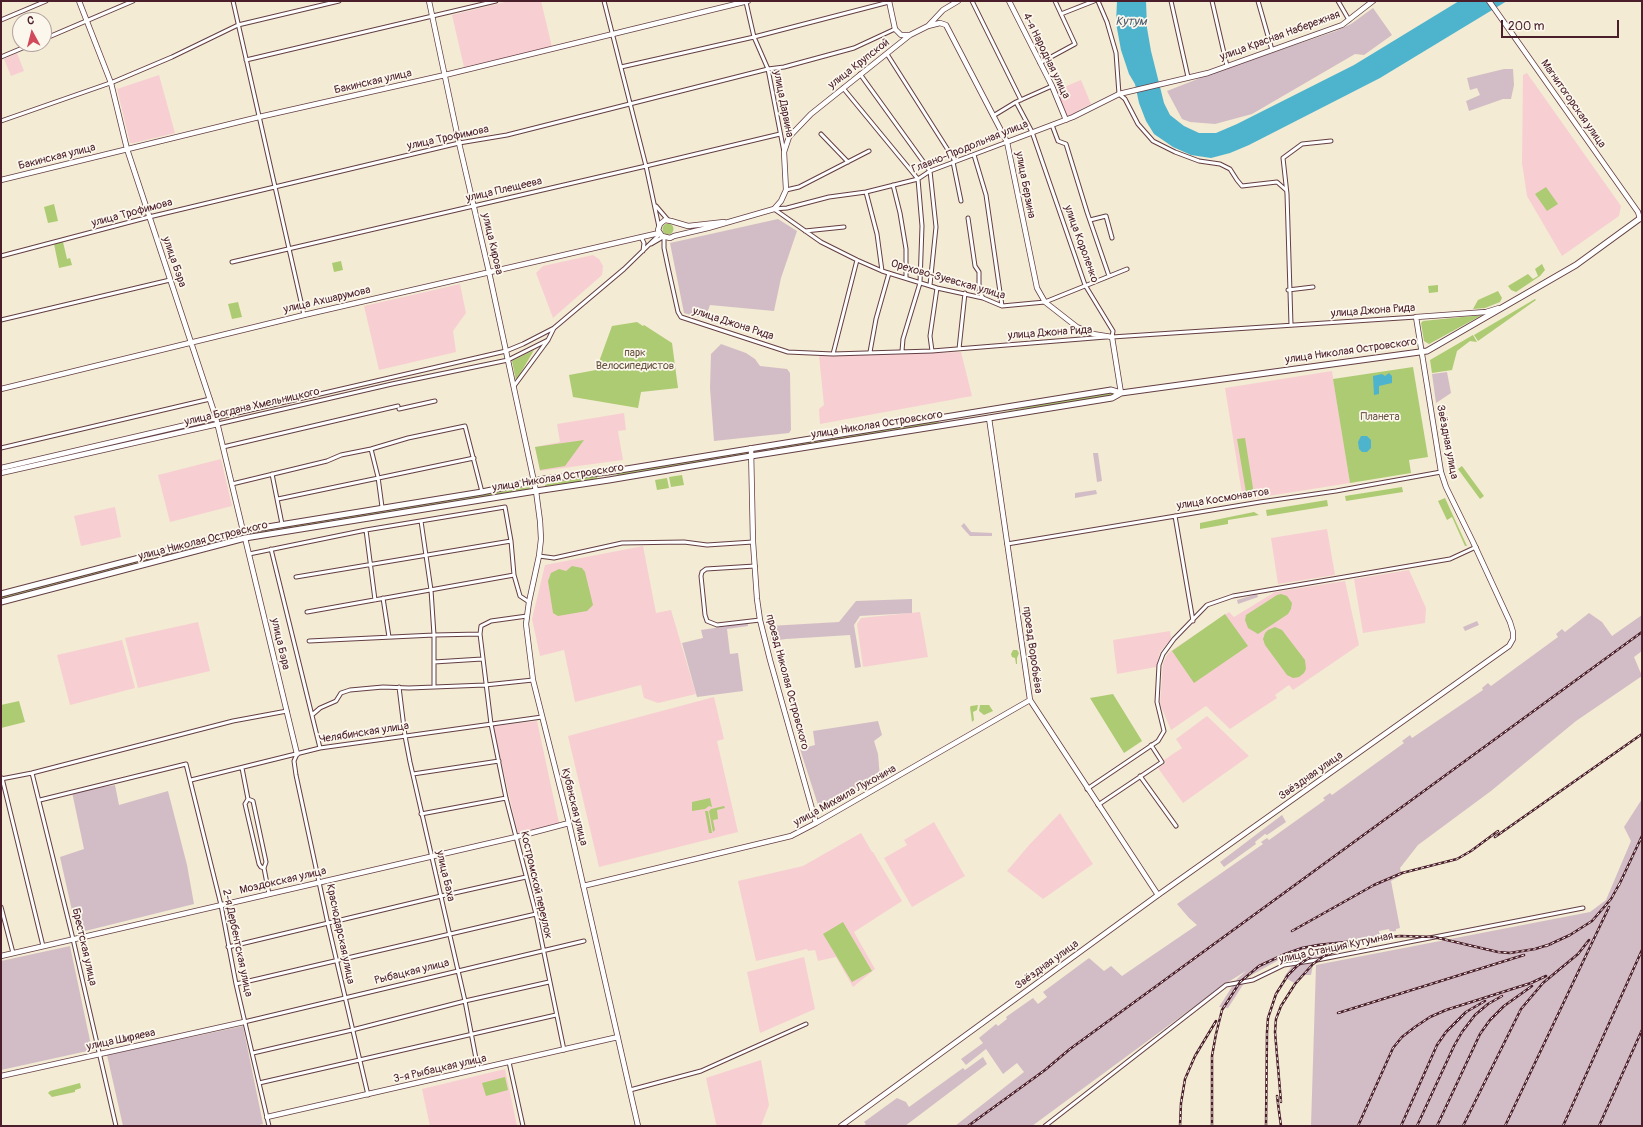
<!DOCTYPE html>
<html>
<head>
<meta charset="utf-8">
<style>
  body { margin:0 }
  #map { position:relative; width:1643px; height:1127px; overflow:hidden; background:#f3ebd3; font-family:Pangolin,sans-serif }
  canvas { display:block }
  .frame { position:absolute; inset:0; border:2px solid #4a1f2b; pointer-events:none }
  .north { position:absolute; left:12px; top:12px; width:40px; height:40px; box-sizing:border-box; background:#fbf7ec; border:1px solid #b4a19f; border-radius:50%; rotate:353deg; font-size:11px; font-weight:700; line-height:16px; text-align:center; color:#4a1f2b }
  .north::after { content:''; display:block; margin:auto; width:14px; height:18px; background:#d1495b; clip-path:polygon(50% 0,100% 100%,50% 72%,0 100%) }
  .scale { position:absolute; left:1501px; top:20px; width:118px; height:18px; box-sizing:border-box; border:2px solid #4a1f2b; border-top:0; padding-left:5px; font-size:12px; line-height:14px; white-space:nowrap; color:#4a1f2b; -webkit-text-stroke:3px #fbf7ec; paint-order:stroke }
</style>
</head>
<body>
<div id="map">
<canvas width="1643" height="1127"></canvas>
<div class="frame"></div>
<div class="north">С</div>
<div class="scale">200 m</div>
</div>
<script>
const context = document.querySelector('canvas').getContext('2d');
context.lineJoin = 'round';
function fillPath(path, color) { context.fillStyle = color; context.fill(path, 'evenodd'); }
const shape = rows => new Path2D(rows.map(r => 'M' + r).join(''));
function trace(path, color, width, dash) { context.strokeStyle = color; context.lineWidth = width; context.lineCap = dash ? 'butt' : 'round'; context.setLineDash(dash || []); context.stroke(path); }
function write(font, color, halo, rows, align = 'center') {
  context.font = font + ' Pangolin,sans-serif'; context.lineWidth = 3.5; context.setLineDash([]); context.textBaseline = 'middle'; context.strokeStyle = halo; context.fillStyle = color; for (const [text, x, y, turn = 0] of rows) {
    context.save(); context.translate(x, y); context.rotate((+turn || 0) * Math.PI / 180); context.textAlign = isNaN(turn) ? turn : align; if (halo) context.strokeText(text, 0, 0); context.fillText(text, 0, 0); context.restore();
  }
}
const built = shape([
  [509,1,541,1,552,47,464,67,452,15],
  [17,53,24,71,11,76,4,59],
  [1527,73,1621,206,1619,216,1562,256,1527,196,1522,163,1523,75],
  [159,75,175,133,134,143,130,143,117,89],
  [1081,80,1091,104,1079,110,1079,112,1070,117,1066,115,1056,92,1057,90],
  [593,255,599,259,603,266,602,275,553,318,536,273,543,266],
  [460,284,466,313,453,331,456,352,379,370,364,306],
  [961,352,972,396,820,424,819,409,824,405,819,356],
  [1332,371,1350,483,1243,500,1225,388],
  [624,413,626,430,618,431,623,460,540,471,535,447,560,442,557,424],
  [221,459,232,506,170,522,158,475],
  [115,507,121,537,81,546,74,516],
  [1327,529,1335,575,1278,584,1271,538],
  [643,546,656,613,671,610,696,694,658,703,644,698,641,685,575,702,564,650,540,656,532,619,545,565],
  [1409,570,1426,608,1425,623,1363,633,1354,579],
  [1345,581,1359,645,1293,690,1289,685,1275,695,1277,698,1230,729,1206,706,1171,730,1160,704,1163,663,1167,655,1171,651,1229,612,1234,617,1275,592],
  [920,612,928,657,863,667,857,624,861,618],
  [198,622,210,671,138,688,125,638],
  [1170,631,1171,639,1160,652,1156,667,1117,674,1113,640],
  [122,640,135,688,70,705,57,655],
  [714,697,724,739,717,741,738,832,599,867,568,736],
  [1207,716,1249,756,1183,803,1158,768,1166,763,1164,760,1182,748,1176,739],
  [537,721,559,823,518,834,493,726],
  [1060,813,1093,864,1043,899,1007,871,1030,844],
  [934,822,965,876,912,907,884,858,907,845,904,840],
  [861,833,872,852,873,852,902,901,854,932,875,969,853,987,836,957,818,961,815,950,808,951,807,949,756,961,738,881,803,866],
  [804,957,815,1009,760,1033,747,972],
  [761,1060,769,1105,761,1126,718,1126,716,1124,706,1078],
  [505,1069,517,1126,430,1126,422,1089]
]);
const industrial = shape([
  [1373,8,1392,35,1364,55,1355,54,1252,114,1215,124,1190,122,1182,119,1167,91,1218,71,1336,31,1351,24],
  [1504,69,1513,69,1514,85,1511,99,1503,99,1469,111,1466,101,1480,95,1477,88,1470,90,1467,78],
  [778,219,797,231,781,278,774,311,710,305,705,319,684,313,670,243],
  [721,344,746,353,755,359,760,366,787,369,790,373,791,430,789,433,714,441,710,388,711,354],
  [1447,372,1451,393,1436,403,1432,374],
  [1093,453,1098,453,1102,481,1097,482],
  [1096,490,1097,494,1075,498,1075,493],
  [964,523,971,532,992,533,992,536,970,536,961,526],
  [1257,594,1258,597,1238,604,1237,600],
  [912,599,912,613,860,616,854,625,861,667,855,668,850,635,786,639,771,641,769,626,839,622,856,601],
  [1589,613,1602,622,1612,636,1642,615,1642,651,1634,657,1642,676,1576,721,1491,791,1418,845,1400,868,1402,875,1391,881,1400,928,1396,929,1396,931,1390,932,1389,929,1379,931,1379,933,1387,935,1387,938,1344,949,1325,956,1313,965,1311,975,1303,975,1296,984,1284,977,1292,966,1317,950,1315,947,1286,956,1248,977,1228,1008,1219,1007,1237,979,1246,971,1225,984,1032,1126,955,1126,1024,1072,1017,1063,1003,1074,986,1049,966,1065,961,1059,983,1043,979,1038,996,1024,998,1026,1007,1019,1006,1017,1033,998,1038,1004,1047,997,1043,992,1089,958,1104,971,1111,966,1122,976,1197,925,1189,918,1177,904,1263,844,1261,842,1267,838,1269,840,1325,800,1323,798,1330,793,1332,795,1404,743,1402,741,1410,735,1412,738,1483,690,1482,688,1488,683,1491,686,1558,637,1556,634,1562,629,1565,632],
  [1477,621,1479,625,1465,631,1463,627],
  [748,623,748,626,727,629,730,654,738,653,743,691,697,697,682,643,703,638,701,630],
  [878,721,882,735,874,741,878,754,880,778,871,785,819,808,800,749,815,745,813,731],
  [115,785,119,805,168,791,187,865,194,904,77,933,60,857,84,849,72,792],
  [1642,799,1642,1126,1311,1126,1316,965,1590,912,1606,900,1631,841,1624,827],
  [1282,815,1286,822,1267,835,1265,834,1255,842,1256,844,1224,867,1220,862],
  [70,946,92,1050,1,1070,1,961],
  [243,1026,263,1124,256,1126,123,1126,107,1055],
  [983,1057,987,1064,905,1126,863,1126,866,1124,864,1122,897,1098,906,1102,909,1107,963,1068,965,1070]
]);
const green = shape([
  [1546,187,1558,204,1547,211,1535,194],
  [54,204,58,221,48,223,44,207],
  '662.5 229a5.5 5.5 0 1 1 11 0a5.5 5.5 0 1 1-11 0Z',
  [63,242,67,259,70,258,72,265,59,268,54,244],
  [341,261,343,270,334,272,332,263],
  [1542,264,1545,270,1540,276,1516,292,1511,290,1508,286,1528,274,1533,279,1538,276,1535,269],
  [1438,285,1438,292,1429,293,1428,286],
  [1498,291,1502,298,1500,302,1485,308,1473,309,1478,300],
  [1535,299,1536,300,1478,341,1474,335],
  [238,302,242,317,232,319,228,304],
  [1482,315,1429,344,1424,341,1421,323,1423,321],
  [637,322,643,326,644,325,672,343,678,388,641,392,638,408,573,397,569,375,596,370,612,326],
  [1473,335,1477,342,1470,341,1457,351,1452,370,1432,373,1430,360],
  [534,350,516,381,512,361],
  [1413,367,1428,457,1409,460,1411,473,1350,483,1333,379],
  [1111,392,1113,393,1113,396,996,413,1023,408,1033,404],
  [938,420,939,423,938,424,758,453,757,451,758,450],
  [208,423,208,424,74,454,75,453],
  [1245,438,1253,488,1251,497,1247,498,1237,439],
  [584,440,565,466,540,470,535,447],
  [747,452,749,453,748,455,619,476,617,475,618,472],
  [1462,466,1484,496,1480,499,1458,469],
  [682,475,684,485,671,487,669,477],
  [595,476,597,477,597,479,545,487,545,485,547,484],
  [667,478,669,488,657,490,655,480],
  [529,487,530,488,529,490,252,535,252,534,253,531],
  [1402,487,1403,492,1346,501,1345,496],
  [1445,498,1467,546,1465,546,1452,517,1447,520,1438,501],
  [1327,500,1328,506,1267,516,1266,510],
  [1254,512,1259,515,1228,520,1228,524,1200,529,1200,523],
  [239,534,240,538,1,600,1,596],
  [572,566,582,568,585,572,593,605,587,611,558,616,553,613,548,581,551,573,559,569,566,571],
  [1281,594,1287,596,1292,603,1291,609,1288,614,1258,634,1248,628,1245,620,1246,615,1277,595],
  [1225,614,1248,646,1194,683,1172,651],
  [1275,627,1282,630,1305,660,1306,669,1304,673,1299,677,1293,678,1287,675,1265,645,1263,639,1265,633,1268,630],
  [1013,650,1017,650,1019,653,1017,658,1017,664,1016,664,1015,658,1012,657,1011,654],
  [1113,694,1142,741,1124,753,1090,698],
  [19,701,25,722,1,728,1,705],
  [978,705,977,710,973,712,974,720,972,722,970,707,971,706],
  [980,705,989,705,993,711,984,715,979,711],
  [710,798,712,807,709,806,705,809,692,811,692,802],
  [724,806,725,808,717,810,718,819,713,820,715,830,713,832,709,811,711,809],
  [705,811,708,811,712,833,709,833],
  [843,922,872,971,852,982,823,934],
  [505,1077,508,1090,486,1096,482,1083],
  [80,1083,81,1088,75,1090,75,1092,52,1097,48,1093,50,1091]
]);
const water = shape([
  [1117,1,1146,1,1147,28,1151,51,1164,103,1170,115,1184,126,1199,133,1216,133,1237,124,1354,65,1459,1,1507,1,1380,78,1249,145,1230,153,1211,158,1191,155,1173,147,1154,134,1146,121,1139,103,1135,84,1129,74,1121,50,1116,23],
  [1389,373,1392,376,1392,383,1379,386,1379,394,1374,395,1373,376,1382,374,1385,376],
  [1361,436,1367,436,1371,440,1371,448,1367,452,1362,452,1359,449,1358,442]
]);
const street = shape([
  [233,1,304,315],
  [604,1,646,166,659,227],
  [972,1,1021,100],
  [1098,1,1107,22,1116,53,1119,94,1125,99,1138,124,1153,141,1175,152,1199,161,1220,164,1230,169,1237,180,1242,186,1277,182,1286,190],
  [1171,1,1188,77],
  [1212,1,1227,66],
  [1258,1,1272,50],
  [1338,1,1349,20],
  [746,2,754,37,768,69,784,152],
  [1061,14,1094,1],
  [1,20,46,1],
  [44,39,133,1],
  [887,54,955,161],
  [1,57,32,44],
  [246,60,496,1],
  [1040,63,1075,44,1055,1],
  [621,67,754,37,889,2],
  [860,74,930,171,936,227,930,285],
  [843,88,918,179,922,226,920,283,903,339,902,351],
  [1016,102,1032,132,1085,285,1113,331,1112,337],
  [993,116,1016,102,1052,86],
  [1,121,113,82,172,57,238,25,339,1],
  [1052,125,1058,141,1066,144,1087,212,1109,276],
  [821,134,848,162],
  [974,155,986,195,1002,306],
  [953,162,961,201],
  [893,185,900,213,906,249,906,277],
  [786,190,799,187,869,151],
  [866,192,877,234,882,271],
  [656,206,668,220],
  [774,209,821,242,857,260,882,271,937,288,983,298,1002,306,1045,302,1127,269],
  [774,209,787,208,829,197,866,192,918,179,930,171,1007,142],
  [968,218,975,266,979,272,979,291,983,298],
  [1090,220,1106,216,1112,238],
  [805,231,844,227],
  [641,237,644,243,643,251],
  [664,238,664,248,668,267,678,312,681,317,788,352,833,354,932,351,1106,337],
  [651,244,663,237],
  [1,256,149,217,459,143,507,135,768,69,784,67,854,48,895,29],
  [232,262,646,166,780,134],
  [1288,290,1313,287],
  [1,320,170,280],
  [1291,325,1287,194,1283,158,1302,144,1331,141],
  [1112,337,1416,317],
  [959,349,965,293],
  [932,351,930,336,937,288],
  [870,352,876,319,889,273],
  [833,354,857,260],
  [514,386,548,340,554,328,624,269,660,234],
  [399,409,435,401],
  [216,418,506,351,523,344,554,328],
  [218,424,392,384,508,360,548,340],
  [223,447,398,406],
  [1,448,210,399],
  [371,449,378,477,382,507],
  [272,474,282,524],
  [232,484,327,461,341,455,371,449,408,438,465,426,482,492],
  [278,499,474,458],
  [1175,516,1193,621],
  [421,521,431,590,434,635,434,687],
  [366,530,375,600],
  [1007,544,1260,502,1336,491,1441,472],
  [271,549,320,748],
  [249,554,366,530,505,507,511,541,514,575,520,596,529,602],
  [539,556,554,558,622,543,684,542,707,545,753,542],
  [755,566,706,569,702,572,701,576,705,615,707,621,717,625,760,620],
  [296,577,511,541],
  [383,598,389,637],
  [307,612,514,575],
  [480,634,491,724,506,798,536,914,564,1050],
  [309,641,434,635,480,634,481,626,491,621,527,616],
  [434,662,482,659],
  [399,687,405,736,410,762,465,1001,478,1069],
  [312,715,320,708,336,701,341,693,350,690,383,687,409,688,485,685,533,680],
  [297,754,294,761,296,775,328,924,368,1095],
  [242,768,248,799,253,801,266,862,264,868],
  [32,773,73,939,116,1126],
  [413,774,499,761],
  [1140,776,1176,826],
  [2,778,43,946],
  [1,779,32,773,233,721,287,711],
  [191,780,320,748,542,717],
  [1087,789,1158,741,1164,731,1157,702,1159,665,1163,654,1174,639,1207,605,1233,596,1450,559,1476,547],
  [248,799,245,804,259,864,261,867,264,868,269,894],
  [40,800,186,764,221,905,236,984,269,1126],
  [1098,805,1162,762,1151,745],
  [421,814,506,798],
  [1,907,13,953],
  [228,947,441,896,526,877],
  [236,984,536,914],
  [244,1022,584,941],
  [253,1053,352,1030,465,1001,549,982],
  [509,1062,523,1126],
  [259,1083,556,1015],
  [630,1090,701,1071,806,1024],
  [1045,1126,1226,985,1253,980,1284,965,1317,960,1583,908]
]);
const secondary = shape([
  [79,1,111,83,127,149,216,418,243,531],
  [429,1,459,143,489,272,536,491,540,521,541,539,539,556,529,602,526,624,533,680,569,823,638,1126],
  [889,1,895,29,901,35,910,35],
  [1009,1,1052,86,1066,120],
  [1489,1,1638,212,1640,219],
  [928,26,940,23,946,25,1007,142,1037,288,1045,302,1077,327,1093,334,1112,337,1121,393],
  [1007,142,1073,117,1119,94,1208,73,1342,25,1373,1],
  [1,180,259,117,445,75,748,1],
  [724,222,688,226,671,221,665,220,660,224,658,230,662,236,670,238,674,236,708,228,774,209,781,201,786,190,784,152,789,137,811,114,910,35,928,26,943,10,958,1],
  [1,389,304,315,659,233],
  [989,418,1030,700,1158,895],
  [751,448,753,542,757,599,760,620,770,660,816,823],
  [1,468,216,418],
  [1,473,218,424],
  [245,538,297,754],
  [583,886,791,836,816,823,1030,700],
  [1,956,516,837,569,823],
  [1,1076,244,1022],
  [267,1117,618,1037],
  [841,1126,1158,895,1509,646,1513,639,1513,632,1510,622,1473,542,1446,487,1441,472,1416,317,1486,312,1499,308]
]);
const primary = shape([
  [1,594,243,531,482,492,544,479,608,472,1111,390,1121,393],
  [1,602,245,538,536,491,609,480,751,456,989,418,1112,398,1121,393,1427,351,1576,265,1642,217]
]);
const rail = shape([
  [1495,837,1642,734],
  [1619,885,1642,836],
  [1292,931,1374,885,1402,873,1457,859,1471,851,1498,831],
  [1546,946,1570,935,1592,921,1611,899,1621,881],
  [1338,1013,1524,955],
  [1277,1096,1281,1126],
  [1281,1102,1275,1032,1276,1019,1281,1006,1295,984,1313,964,1324,956,1351,945],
  [968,1126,1045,1070,1070,1049,1642,632],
  [1180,1126,1181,1103,1185,1079,1195,1056,1216,1021],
  [1212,1126,1212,1056,1216,1034,1222,1010,1240,982,1259,966,1285,954,1302,948,1318,945,1400,936,1434,937,1498,952,1510,953,1535,949,1551,944],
  [1266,1126,1267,1032,1268,1018,1276,994,1288,975,1297,966,1318,952,1333,947],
  [1358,1126,1393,1048,1402,1037,1415,1027,1430,1017,1446,1010,1531,983,1546,976],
  [1401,1126,1437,1045,1446,1032,1466,1012,1485,1001],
  [1417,1126,1454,1046,1462,1032,1475,1015,1488,1004,1502,996],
  [1437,1126,1480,1034,1490,1020,1504,1006,1532,986],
  [1463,1126,1521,1009,1543,983,1578,954,1589,940],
  [1505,1126,1609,907],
  [1563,1126,1642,950],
  [1599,1126,1642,1030]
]);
const streetNames = [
  ["улица Красная Набережная",1280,36,-20],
  ["4-я Народная улица",1046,56,64],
  ["улица Крупской",859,64,-38],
  ["Бакинская улица",373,82,-13],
  ["улица Дарвина",783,104,79],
  ["Магнитогорская улица",1573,104,55],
  ["улица Трофимова",448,138,-12],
  ["Главно-Продольная улица",970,147,-22],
  ["Бакинская улица",57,157,-14],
  ["улица Берзина",1025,185,79],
  ["улица Плещеева",504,190,-13],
  ["улица Трофимова",132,213,-15],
  ["улица Кирова",492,244,77],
  ["улица Короленко",1081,244,70],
  ["улица Бэра",174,262,71],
  ["Орехово-Зуевская улица",948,280,16],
  ["улица Ахшарумова",327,300,-13],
  ["улица Джона Рида",1373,311,-4],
  ["улица Джона Рида",733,324,18],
  ["улица Джона Рида",1050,333,-4],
  ["улица Николая Островского",1351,351,-8],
  ["улица Богдана Хмельницкого",252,407,-13],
  ["улица Николая Островского",877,425,-9],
  ["Звёздная улица",1447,442,79],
  ["улица Николая Островского",558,478,-9],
  ["улица Космонавтов",1223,499,-9],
  ["улица Николая Островского",203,541,-14],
  ["улица Бэра",280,644,77],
  ["проезд Воробьёва",1032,650,82],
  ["проезд Николая Островского",787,682,75],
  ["Челябинская улица",364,733,-9],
  ["Звёздная улица",1311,776,-35],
  ["улица Михаила Луконина",845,796,-29],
  ["Кубанская улица",574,807,76],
  ["улица Баха",445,876,77],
  ["Моздокская улица",283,881,-13],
  ["Костромской переулок",536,885,77],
  ["Краснодарская улица",340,934,78],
  ["2-я Дербентская улица",237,943,78],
  ["Брестская улица",84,947,77],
  ["улица Станция Кутумная",1336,948,-12],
  ["Звёздная улица",1047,965,-36],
  ["Рыбацкая улица",412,972,-14],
  ["улица Ширяева",121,1040,-12],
  ["3-я Рыбацкая улица",440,1069,-13]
];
const parkNames = [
  ["парк",635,353],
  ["Велосипедистов",635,366],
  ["Планета",1380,417]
];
const waterNames = [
  ["Кутум",1131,22]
];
fillPath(built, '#f7cfd2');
fillPath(industrial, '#d2bdc6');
fillPath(green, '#adcb72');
fillPath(water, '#4eb3cd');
trace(street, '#633e44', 5);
trace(secondary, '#633e44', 6);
trace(primary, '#633e44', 7);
trace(street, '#fff', 3);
trace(secondary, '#fff', 4.5);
trace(primary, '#fff', 5);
trace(rail, '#4a1f2b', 2.5);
trace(rail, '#fbf7ec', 1, [3]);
write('11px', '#4a1f2b', '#fbf7ec', streetNames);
write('11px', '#685340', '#fbf7ec', parkNames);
write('italic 12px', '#4c5a6c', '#fbf7ec', waterNames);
</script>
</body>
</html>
